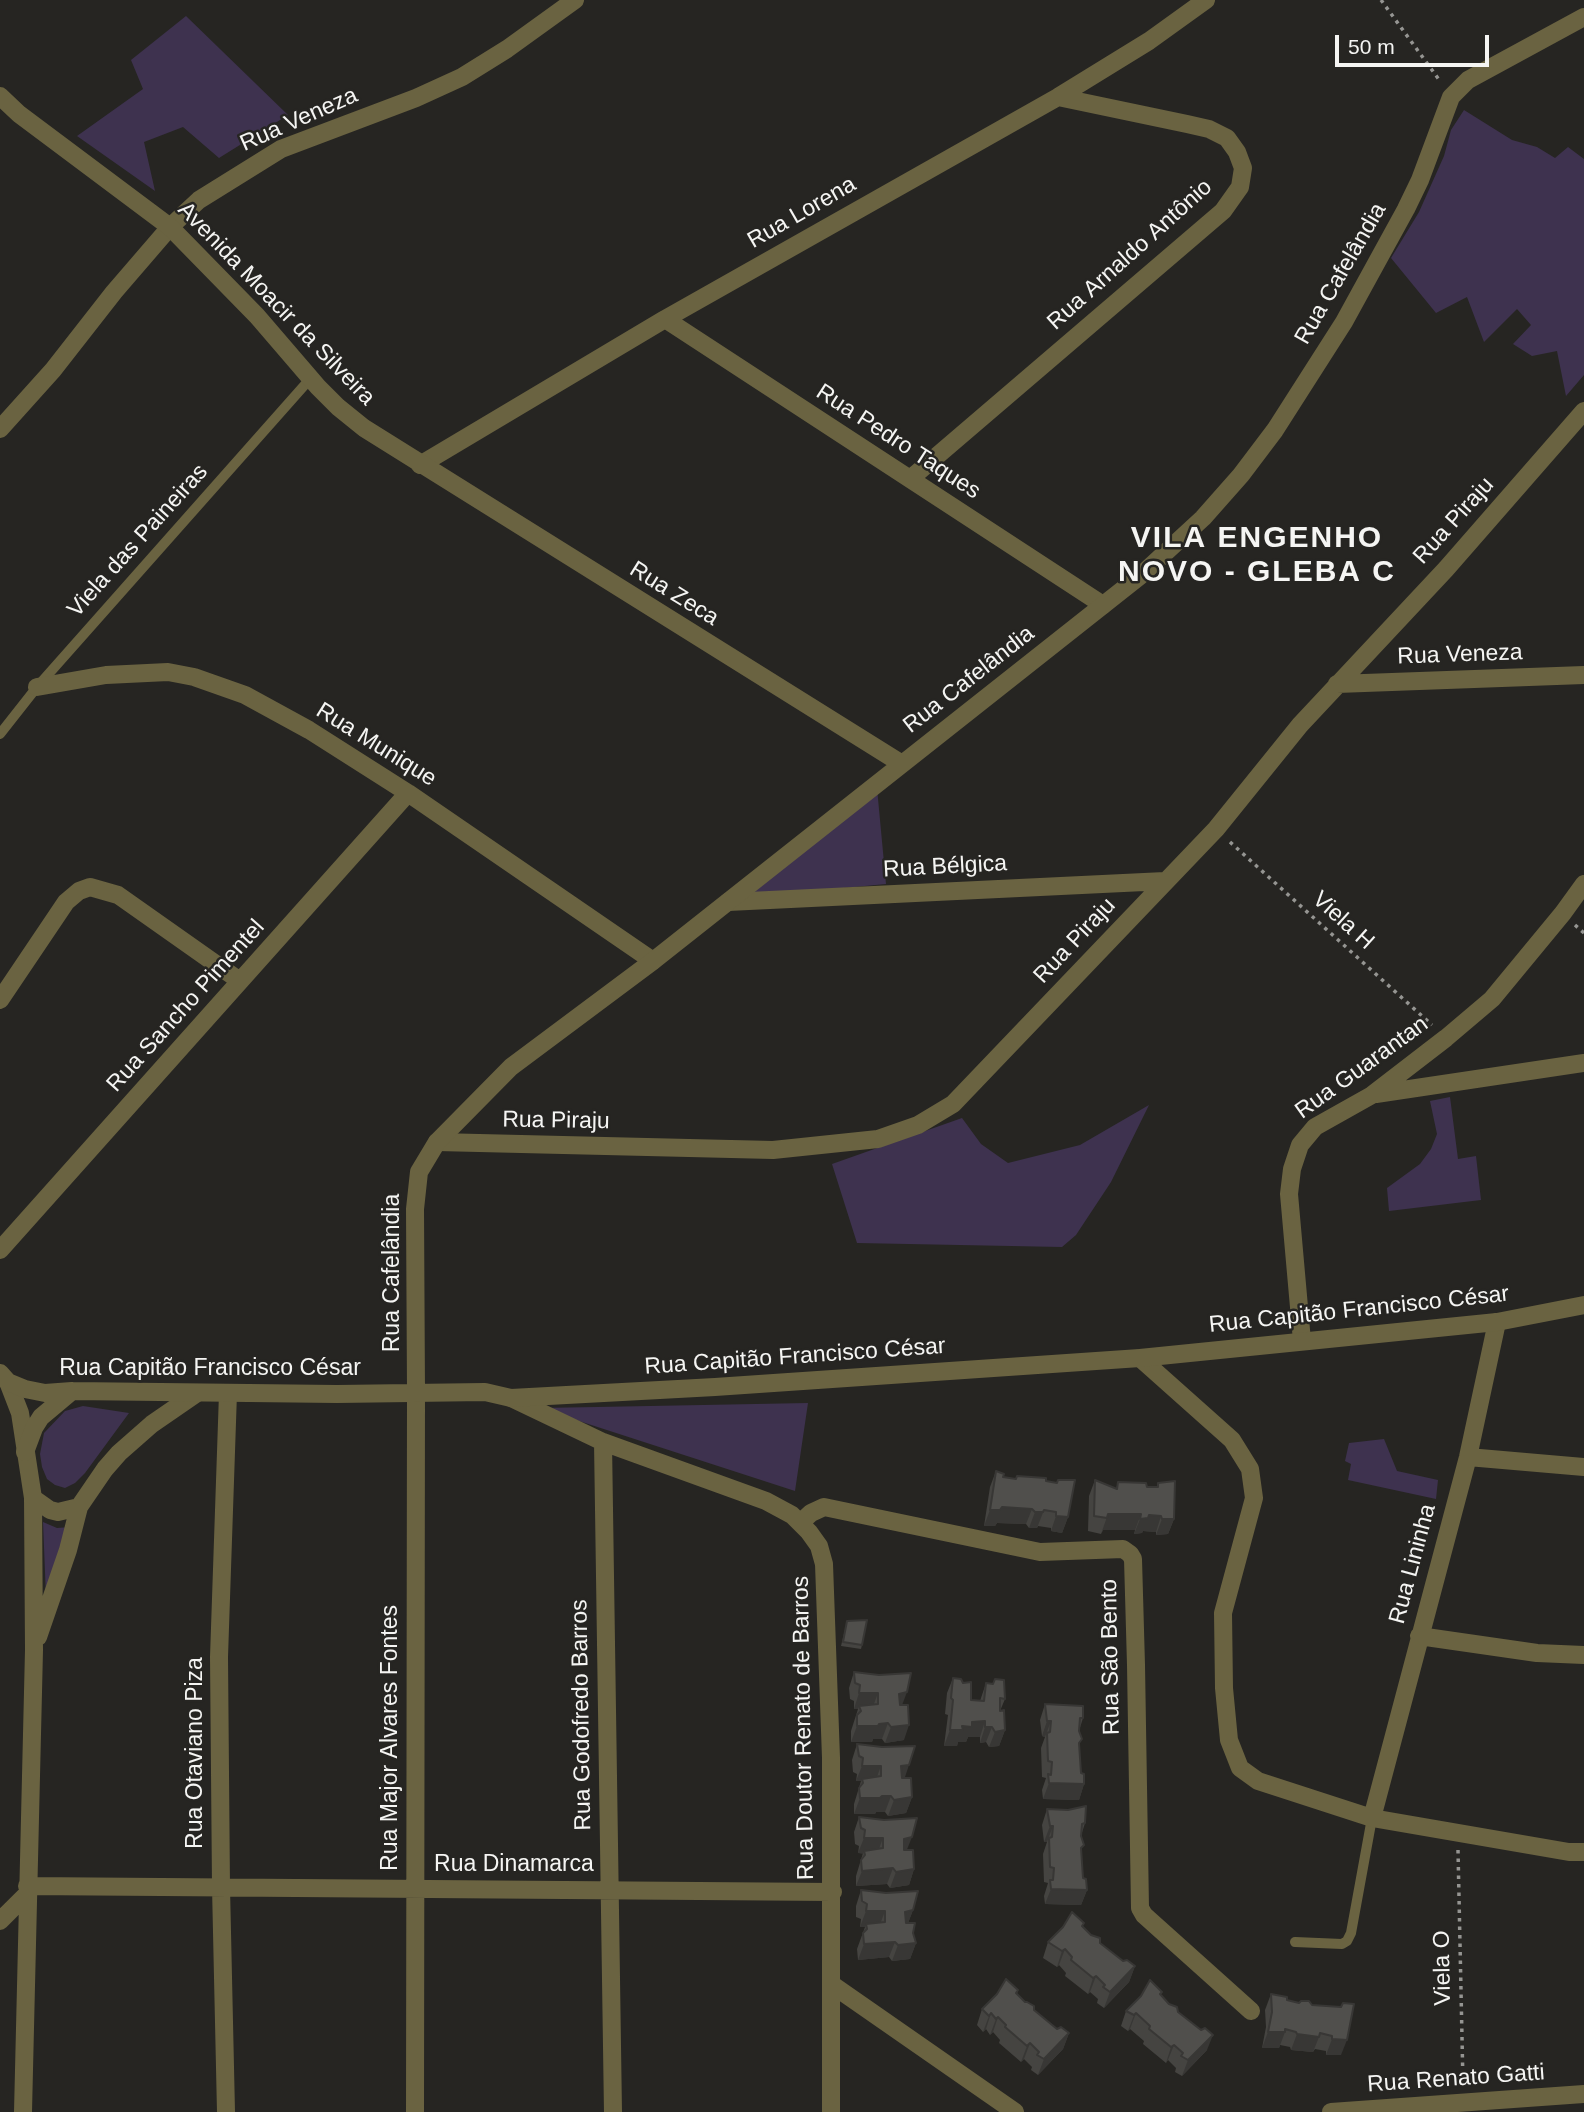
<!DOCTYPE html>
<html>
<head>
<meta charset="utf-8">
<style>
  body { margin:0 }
  #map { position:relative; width:1584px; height:2112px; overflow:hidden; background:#262522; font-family:Arial,sans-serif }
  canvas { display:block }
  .scale { position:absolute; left:1335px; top:35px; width:154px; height:32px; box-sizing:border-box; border:4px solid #f5f5f3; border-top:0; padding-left:9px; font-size:21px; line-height:24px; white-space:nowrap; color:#f5f5f3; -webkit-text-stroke:5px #262522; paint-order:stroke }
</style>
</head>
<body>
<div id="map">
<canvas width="1584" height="2112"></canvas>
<div class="scale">50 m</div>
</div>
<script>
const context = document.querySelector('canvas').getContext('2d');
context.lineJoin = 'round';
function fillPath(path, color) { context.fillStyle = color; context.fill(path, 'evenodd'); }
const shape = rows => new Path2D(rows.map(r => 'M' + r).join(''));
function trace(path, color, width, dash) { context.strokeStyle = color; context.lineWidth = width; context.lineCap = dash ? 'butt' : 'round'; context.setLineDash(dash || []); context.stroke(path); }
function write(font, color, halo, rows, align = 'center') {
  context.font = font + ' Arial,sans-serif'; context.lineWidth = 5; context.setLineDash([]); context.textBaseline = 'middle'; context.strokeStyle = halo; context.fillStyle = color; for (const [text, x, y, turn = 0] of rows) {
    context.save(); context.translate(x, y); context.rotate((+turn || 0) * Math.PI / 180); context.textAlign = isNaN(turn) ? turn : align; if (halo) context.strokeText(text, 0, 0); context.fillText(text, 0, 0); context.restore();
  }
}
const green = shape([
  [186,16,288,115,219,158,183,127,144,142,155,191,77,136,143,89,131,60],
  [1464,110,1512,140,1537,147,1555,158,1568,147,1584,159,1584,375,1566,396,1557,351,1532,356,1513,344,1531,325,1517,309,1484,342,1467,297,1436,313,1391,258,1419,212,1444,156,1451,130],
  [877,788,886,884,739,898],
  [1450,1097,1458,1159,1476,1156,1481,1200,1389,1211,1387,1188,1420,1164,1431,1149,1437,1134,1430,1101],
  [1149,1105,1111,1182,1076,1235,1062,1247,857,1243,832,1164,962,1118,981,1144,1008,1163,1080,1145],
  [808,1403,795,1491,539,1408,597,1407],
  [83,1406,129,1413,85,1473,75,1483,65,1488,55,1485,47,1479,42,1467,40,1454,44,1433,65,1411],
  [1384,1439,1397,1471,1438,1480,1436,1499,1348,1480,1351,1464,1345,1461,1349,1443],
  [43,1522,57,1528,71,1527,46,1597]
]);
const path = shape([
  [1381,0,1440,81],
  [1230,842,1432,1025],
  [1575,925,1584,933],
  [1458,1850,1463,2084]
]);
const service = shape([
  [0,734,37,687,310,379],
  [1295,1942,1342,1944,1347,1941,1351,1933,1372,1818]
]);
const minor = shape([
  [665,319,1103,605],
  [0,429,53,370,114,292,170,227,199,200,281,149,416,98,462,77,507,49,575,0],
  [420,465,665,319,1058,97,1149,41,1206,0],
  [910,479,1223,211,1240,187,1243,168,1237,152,1227,138,1209,129,1187,124,1058,97],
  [1337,684,1584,675],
  [37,687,106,675,168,672,194,677,245,695,309,730,408,793,653,961],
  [728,902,1165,881],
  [0,1000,66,902,79,891,90,887,118,895,240,981],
  [1376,1094,1584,1063],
  [437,1142,773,1150,878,1139,918,1125,953,1104,1216,829,1300,725,1446,569,1584,411],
  [0,1250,408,793],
  [1302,1341,1289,1194,1292,1169,1300,1145,1315,1127,1372,1095,1446,1038,1492,999,1563,913,1584,884],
  [1140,1358,1232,1440,1250,1469,1254,1498,1223,1613,1224,1688,1229,1740,1240,1768,1258,1781,1372,1818,1569,1852,1584,1852],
  [8,1382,20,1413,33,1498,34,1650,23,2112],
  [511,1398,603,1442,766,1501,792,1515,809,1532,819,1546,824,1564,831,1758,831,2112],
  [603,1442,613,2112],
  [1468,1457,1584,1467],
  [33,1498,50,1510,58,1512,79,1507],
  [800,1523,811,1513,824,1507,1040,1552,1123,1549,1130,1554,1133,1559,1136,1665,1140,1908,1144,1915,1251,2011],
  [1419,1636,1537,1653,1584,1655],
  [38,1637,68,1550,79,1507,105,1469,119,1453,152,1424,197,1393],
  [1372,1818,1468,1457,1497,1322],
  [27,1886,833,1892],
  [0,1921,27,1894],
  [831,1984,1015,2112],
  [226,2112,221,1887,219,1657,228,1393],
  [415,2112,416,1392],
  [1331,2112,1584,2094]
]);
const tertiary = shape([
  [0,96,19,114,170,227,257,316,318,387,338,407,364,428,902,764],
  [0,1373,8,1382,25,1389,45,1393,72,1391,337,1394,485,1392,511,1398,715,1387,1140,1358,1497,1322,1584,1305],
  [416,1392,415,1209,419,1172,437,1142,511,1067,653,961,1140,576,1203,518,1241,475,1275,430,1344,322,1406,209,1420,180,1451,97,1468,80,1584,17],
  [25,1452,34,1428,41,1417,72,1391]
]);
const wall = shape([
  [996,1471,1003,1477,1016,1479,1046,1481,1068,1517,1062,1533,1051,1531,1051,1528,1038,1526,1037,1528,1029,1528,1026,1524,997,1523,995,1526,984,1526,990,1487],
  [1095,1480,1116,1489,1118,1482,1147,1487,1157,1487,1158,1483,1174,1519,1168,1534,1156,1535,1156,1532,1143,1531,1142,1533,1134,1534,1135,1530,1103,1530,1101,1534,1088,1531,1089,1496],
  [847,1621,862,1645,861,1649,841,1646],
  [854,1672,902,1705,904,1740,885,1743,882,1739,873,1739,872,1742,851,1742,851,1731,858,1709,854,1709,854,1701,850,1699,849,1688],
  [953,1678,971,1700,980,1701,986,1683,1005,1699,1000,1711,1005,1730,999,1746,989,1747,986,1742,980,1743,980,1737,968,1737,966,1742,958,1742,957,1746,944,1746,948,1715,945,1714,947,1693],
  [1045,1704,1083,1718,1079,1731,1081,1773,1084,1784,1079,1800,1043,1799,1042,1790,1046,1778,1042,1777,1041,1748,1045,1737,1042,1736,1040,1720],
  [857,1744,905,1778,912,1797,906,1813,888,1816,885,1812,876,1812,875,1814,854,1814,854,1804,861,1781,856,1781,857,1774,853,1772,852,1760],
  [1047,1809,1085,1823,1081,1836,1083,1878,1087,1890,1081,1905,1045,1904,1044,1896,1048,1883,1044,1882,1043,1854,1047,1842,1044,1842,1042,1825],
  [859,1817,907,1850,914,1869,909,1885,890,1888,887,1884,856,1886,856,1876,863,1853,858,1853,859,1846,855,1844,854,1832],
  [861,1890,913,1910,908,1923,916,1943,910,1959,892,1961,889,1957,858,1960,857,1949,865,1927,860,1927,861,1919,856,1917,856,1906],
  [1083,1927,1100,1943,1123,1961,1135,1966,1129,1982,1104,2008,1097,2003,1098,1999,1090,1992,1088,1994,1065,1976,1066,1973,1059,1965,1057,1967,1043,1958,1048,1942],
  [1018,1990,1017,1994,1034,2010,1057,2029,1069,2033,1063,2049,1038,2075,1031,2070,1032,2067,1024,2059,1021,2062,999,2043,1000,2040,993,2032,990,2035,986,2029,983,2032,977,2025,982,2009],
  [1162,1992,1161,1995,1178,2012,1207,2050,1182,2076,1175,2072,1176,2068,1168,2060,1166,2063,1143,2044,1144,2041,1130,2029,1128,2031,1121,2026,1126,2011],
  [1271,1994,1287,2000,1312,2005,1341,2007,1341,2055,1326,2055,1326,2051,1315,2049,1313,2052,1291,2050,1290,2047,1280,2045,1279,2048,1262,2048,1266,2027,1265,2010]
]);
const shadedWall = shape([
  [1002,1507,1032,1509,1026,1524,997,1523,995,1526,984,1526,990,1510],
  [1044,1510,1037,1528,1029,1528,1035,1512],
  [1108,1514,1141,1514,1135,1530,1103,1530,1101,1534],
  [1149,1515,1161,1516,1156,1532,1143,1531,1142,1533,1134,1534,1140,1519],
  [1056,1516,1068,1517,1062,1533,1051,1531],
  [1162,1519,1174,1519,1168,1534,1156,1535],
  [907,1692,901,1708,893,1709,899,1694],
  [859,1693,878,1693,872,1709,859,1706,858,1709,854,1709],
  [985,1721,980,1737,968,1737,966,1742,958,1742,957,1746,944,1746,950,1730,972,1722],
  [1047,1721,1051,1721,1045,1737,1042,1736],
  [888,1723,882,1739,873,1739,872,1742,851,1742,857,1726],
  [909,1725,904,1740,885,1743,891,1727],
  [985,1727,992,1727,986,1742,980,1743],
  [1005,1730,999,1746,989,1747,995,1732],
  [909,1765,904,1780,896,1782,901,1766],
  [862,1766,881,1766,875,1782,862,1779,861,1781,856,1781],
  [1049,1783,1084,1784,1079,1800,1043,1799],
  [891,1796,885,1812,876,1812,875,1814,854,1814,860,1798],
  [912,1797,906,1813,888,1816,894,1800],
  [1050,1826,1053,1826,1047,1842,1044,1842],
  [912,1837,906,1852,898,1854,904,1839],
  [864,1838,883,1838,877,1854,864,1851,863,1854,858,1853],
  [893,1868,887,1884,856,1886,862,1871],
  [914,1869,909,1885,890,1888,896,1872],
  [1051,1889,1087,1890,1081,1905,1045,1904],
  [913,1910,907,1926,899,1928,905,1912],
  [866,1911,885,1911,879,1927,866,1924,865,1927,860,1927],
  [895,1942,889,1957,858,1960,864,1944],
  [916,1943,910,1959,892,1961,898,1945],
  [1065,1949,1059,1965,1057,1967,1062,1951],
  [1135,1966,1129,1982,1104,2008,1110,1992],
  [1096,1976,1090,1992,1088,1994,1093,1978],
  [991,2013,986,2029,983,2032,989,2016],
  [1136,2013,1130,2029,1128,2031,1134,2015],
  [998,2017,993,2032,990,2035,996,2019],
  [1268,2032,1285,2032,1279,2048,1262,2048],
  [1069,2033,1063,2049,1038,2075,1044,2059],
  [1297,2034,1319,2037,1313,2052,1291,2050],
  [1213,2035,1207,2050,1182,2076,1188,2060],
  [1332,2039,1347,2040,1341,2055,1326,2055],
  [1030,2043,1024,2059,1021,2062,1027,2046],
  [1174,2045,1168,2060,1166,2063,1171,2047]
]);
const building = shape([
  [996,1471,1004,1474,1003,1477,1016,1479,1017,1476,1046,1478,1046,1481,1057,1483,1058,1480,1075,1480,1068,1517,1056,1516,1056,1512,1044,1510,1043,1512,1035,1512,1032,1509,1002,1507,1000,1510,990,1510,996,1471],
  [1095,1480,1117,1489,1118,1482,1146,1483,1147,1487,1158,1487,1158,1483,1175,1481,1174,1519,1162,1519,1161,1516,1149,1515,1148,1518,1140,1519,1141,1514,1108,1514,1107,1518,1094,1516,1095,1480],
  [867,1620,862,1645,843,1642,847,1621,867,1620],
  [854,1672,879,1675,911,1673,907,1692,899,1694,900,1705,908,1705,909,1725,891,1727,888,1723,879,1724,878,1726,857,1726,857,1715,861,1711,859,1706,878,1704,878,1693,859,1693,860,1685,855,1683,854,1672],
  [953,1678,961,1679,963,1683,971,1682,971,1700,984,1701,986,1683,993,1684,995,1679,1004,1680,1005,1699,1000,1698,1000,1711,1004,1710,1005,1730,995,1732,992,1727,985,1727,985,1721,972,1722,972,1727,962,1726,963,1730,950,1730,953,1700,951,1698,953,1678],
  [1045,1704,1083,1706,1083,1718,1080,1718,1079,1731,1082,1739,1079,1743,1081,1773,1084,1774,1084,1784,1049,1783,1048,1774,1051,1775,1052,1762,1048,1761,1047,1733,1050,1732,1051,1721,1047,1721,1045,1704],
  [857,1744,882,1747,915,1746,909,1765,901,1766,902,1778,911,1778,912,1797,894,1800,891,1796,882,1796,880,1798,860,1798,859,1788,863,1783,862,1779,881,1776,881,1766,862,1766,863,1758,859,1756,857,1744],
  [1086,1806,1085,1823,1082,1824,1081,1836,1084,1845,1081,1848,1083,1878,1086,1879,1087,1890,1051,1889,1050,1880,1053,1880,1054,1868,1050,1867,1049,1838,1052,1837,1053,1826,1050,1826,1047,1809,1068,1810,1086,1806],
  [859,1817,884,1820,917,1818,912,1837,904,1839,904,1850,913,1850,914,1869,896,1872,893,1868,862,1871,861,1860,865,1855,864,1851,883,1848,883,1838,864,1838,865,1830,861,1828,859,1817],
  [861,1890,886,1893,918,1891,913,1910,905,1912,906,1923,915,1923,913,1933,916,1943,898,1945,895,1942,864,1944,863,1933,867,1929,866,1924,885,1922,885,1911,866,1911,867,1904,862,1901,861,1890],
  [1072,1912,1084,1923,1082,1926,1091,1935,1100,1938,1100,1943,1123,1961,1127,1960,1135,1966,1110,1992,1103,1987,1105,1985,1096,1976,1093,1978,1071,1960,1072,1957,1065,1949,1062,1951,1048,1942,1063,1927,1072,1912],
  [1006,1979,1018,1990,1016,1993,1025,2002,1027,2002,1034,2006,1034,2010,1057,2029,1061,2027,1069,2033,1044,2059,1037,2055,1039,2052,1030,2043,1027,2046,1005,2027,1006,2025,998,2017,996,2019,991,2013,989,2016,982,2009,997,1994,1006,1979],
  [1150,1980,1162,1992,1160,1994,1169,2004,1177,2007,1178,2012,1201,2030,1205,2028,1213,2035,1188,2060,1181,2056,1183,2053,1174,2045,1171,2047,1149,2029,1150,2026,1136,2013,1134,2015,1126,2011,1141,1996,1150,1980],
  [1271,1994,1287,1997,1287,2000,1299,2003,1301,2001,1309,2001,1312,2005,1341,2007,1343,2003,1354,2004,1347,2040,1332,2039,1332,2036,1320,2033,1319,2037,1297,2034,1296,2032,1285,2029,1285,2032,1268,2032,1272,2012,1271,1994]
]);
const streetNames = [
  ["Rua Veneza",299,120,-24],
  ["Rua Lorena",802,213,-30],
  ["Rua Arnaldo Antônio",1130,255,-42],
  ["Rua Cafelândia",1341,274,-60],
  ["Avenida Moacir da Silveira",276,304,46],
  ["Rua Pedro Taques",898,442,33],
  ["Rua Piraju",1454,521,-48],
  ["Viela das Paineiras",138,541,-48],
  ["Rua Zeca",674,594,32],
  ["Rua Veneza",1460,655,-2],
  ["Rua Cafelândia",969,680,-38],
  ["Rua Munique",376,745,32],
  ["Rua Bélgica",945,867,-3],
  ["Viela H",1343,921,42],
  ["Rua Piraju",1075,941,-47],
  ["Rua Sancho Pimentel",186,1006,-48],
  ["Rua Guarantan",1362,1068,-36],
  ["Rua Piraju",556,1121,1],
  ["Rua Cafelândia",393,1273,-90],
  ["Rua Capitão Francisco César",1359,1310,-6],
  ["Rua Capitão Francisco César",795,1357,-4],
  ["Rua Capitão Francisco César",210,1369],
  ["Rua Lininha",1413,1564,-75],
  ["Rua São Bento",1111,1657,-91],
  ["Rua Godofredo Barros",582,1715,-91],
  ["Rua Doutor Renato de Barros",804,1728,-91],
  ["Rua Major Alvares Fontes",391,1738,-90],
  ["Rua Otaviano Piza",196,1753,-90],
  ["Rua Dinamarca",514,1865],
  ["Viela O",1443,1968,-91],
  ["Rua Renato Gatti",1456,2079,-4]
];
const districtNames = [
  ["VILA ENGENHO",1257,539],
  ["NOVO - GLEBA C",1257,573]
];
fillPath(green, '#3e324f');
trace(path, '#959592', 3.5, [3.5, 5]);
trace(service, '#6a6341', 10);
trace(minor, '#6a6341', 18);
trace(tertiary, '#6a6341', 18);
fillPath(wall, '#454441');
fillPath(shadedWall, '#383735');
fillPath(building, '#504f4c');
trace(building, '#383735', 2);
write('23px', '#f5f5f3', '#262522', streetNames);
context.letterSpacing = '2px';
write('bold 30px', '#f5f5f3', '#262522', districtNames);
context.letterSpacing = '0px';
</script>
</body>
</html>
